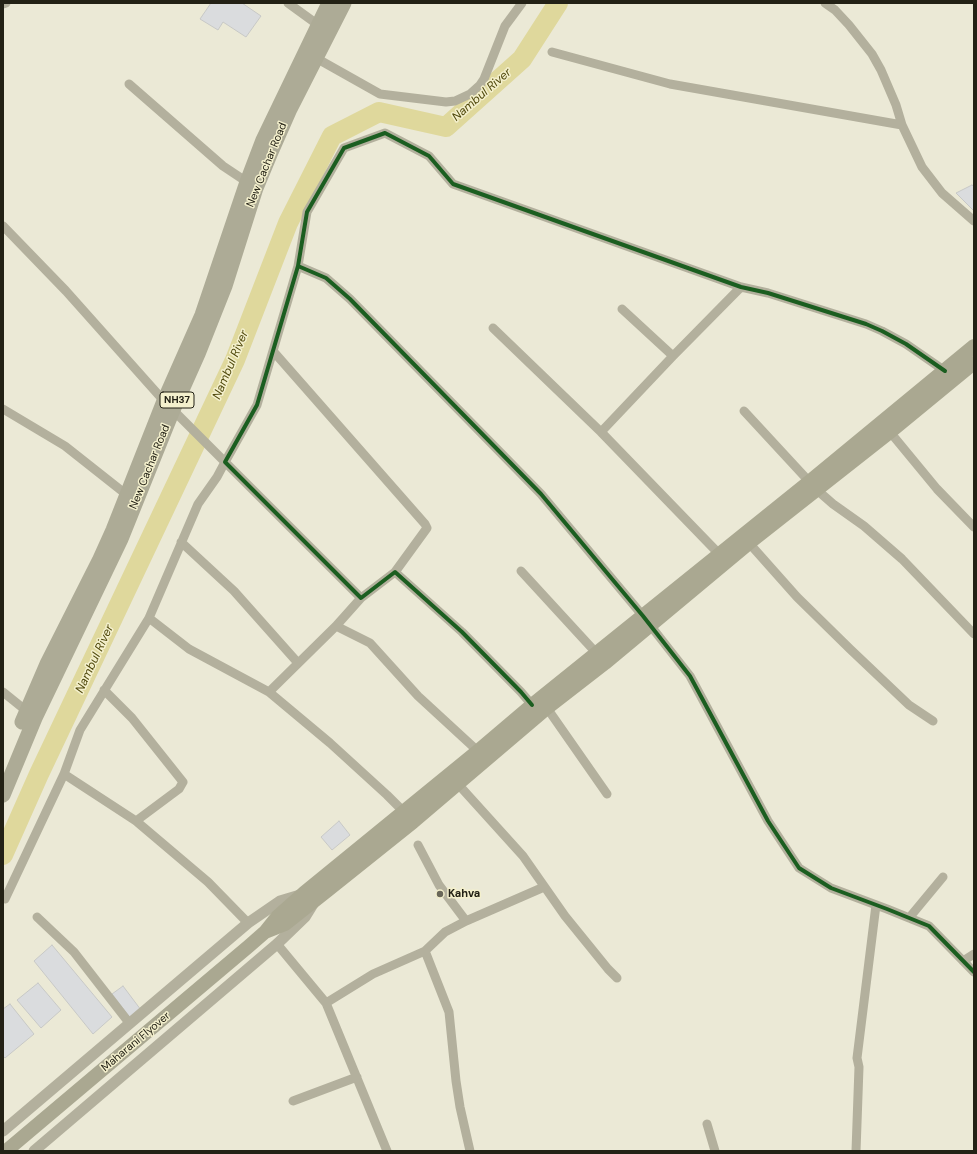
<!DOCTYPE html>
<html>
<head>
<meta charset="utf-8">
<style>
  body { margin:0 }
  #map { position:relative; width:977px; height:1154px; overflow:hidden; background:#ebe9d6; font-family:"DM Sans",sans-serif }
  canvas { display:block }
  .frame { position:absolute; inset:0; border:4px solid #232115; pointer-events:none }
</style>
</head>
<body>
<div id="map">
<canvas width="977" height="1154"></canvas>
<div class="frame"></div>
</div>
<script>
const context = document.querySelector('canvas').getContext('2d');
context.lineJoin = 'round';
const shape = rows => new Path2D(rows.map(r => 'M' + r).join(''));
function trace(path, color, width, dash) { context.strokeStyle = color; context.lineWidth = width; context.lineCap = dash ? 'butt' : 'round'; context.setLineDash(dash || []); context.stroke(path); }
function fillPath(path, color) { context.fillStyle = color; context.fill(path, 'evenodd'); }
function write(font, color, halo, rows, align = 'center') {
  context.font = font + ' "DM Sans",sans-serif'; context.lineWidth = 3; context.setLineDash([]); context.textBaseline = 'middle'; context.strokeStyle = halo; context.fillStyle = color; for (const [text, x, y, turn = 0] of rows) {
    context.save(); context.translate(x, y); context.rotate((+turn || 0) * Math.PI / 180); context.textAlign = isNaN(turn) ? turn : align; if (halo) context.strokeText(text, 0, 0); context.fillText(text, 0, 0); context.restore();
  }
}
const river = shape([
  [3,855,39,774,235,360,288,223,332,136,379,112,446,127,522,59,558,3]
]);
const building = shape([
  [211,3,242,3,261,16,246,37,223,22,218,30,200,19,211,3],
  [972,185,974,187,974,211,956,193,972,185],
  [339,821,350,835,332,850,321,837,339,821],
  [52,945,112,1017,93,1034,34,961,52,945],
  [38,983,61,1010,41,1028,17,1000,38,983],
  [123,986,141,1010,130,1018,112,994,123,986],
  [10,1004,34,1034,5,1058,3,1056,3,1009,10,1004]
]);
const minor = shape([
  [288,3,321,27],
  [825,3,835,10,849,25,872,54,881,70,896,105,902,125,922,167,942,193,974,221],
  [3,4,6,3],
  [552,52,670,84,902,125],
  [316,58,380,94,446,102,455,101,470,94,480,85,484,79,505,26,522,3],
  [129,84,223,166,247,182],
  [3,226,66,291,164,401,225,462,217,477,198,504,149,618,189,649,269,692],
  [298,266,326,278,350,299,541,494,643,616,690,676,768,821,799,868,831,888,887,909,929,926,974,972],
  [622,309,673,356],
  [493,328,601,432,673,356,741,287],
  [273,351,425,524,427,528,395,572],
  [3,409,65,446,127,495],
  [744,411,817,490,833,504,864,526,902,559,974,634],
  [601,432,723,558],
  [890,432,937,489,974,527],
  [181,542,234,591,298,663],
  [749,543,797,597,850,649,909,705,933,721],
  [521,571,600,657],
  [149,618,80,730,64,774,136,821,208,882,248,923],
  [336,626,361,598],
  [104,690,132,718,183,782,179,789,136,821],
  [3,692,29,713],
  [532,705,521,692,462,632,395,572,361,598,225,462,257,405,298,266,307,212,344,148,385,133,429,156,453,184,741,287,768,293,866,324,882,331,906,344,945,371],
  [547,708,607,794],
  [457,783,523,856,565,916,608,969,617,978],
  [404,812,387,795,330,743,269,692,336,626,370,643,418,696,481,754],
  [418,845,439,885,466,921],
  [5,899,64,774],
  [37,917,74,952,130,1024],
  [909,918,943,877],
  [277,944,326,1003,387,1151],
  [425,951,449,1012,456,1081,460,1107,470,1151],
  [963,961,974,954],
  [326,1003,373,974,425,951,445,932,466,921,544,887],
  [293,1101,357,1077],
  [707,1124,715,1151],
  [856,1151,859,1067,857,1058,876,905]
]);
const tertiary = shape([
  [3,1131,248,923,280,901,300,895],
  [34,1151,277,944,305,917,313,904]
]);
const primary = shape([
  [265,932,285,924,328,890,413,822,547,708,605,663,749,543,890,432,974,363],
  [6,1151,249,946,265,932,277,917,304,893,478,751,532,705,809,482,974,346]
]);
const trunk = shape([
  [22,722,47,664,99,561,113,530,164,401,202,315,247,182,263,140,329,3],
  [3,795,35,718,121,539,173,410,198,354,225,286,256,188,271,152,290,109,344,3]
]);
const cycleway = shape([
  [298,266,326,278,350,299,541,494,643,616,690,676,768,821,799,868,831,888,887,909,929,926,974,972],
  [532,705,521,692,462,632,395,572,361,598,225,462,257,405,298,266,307,212,344,148,385,133,429,156,453,184,741,287,768,293,866,324,882,331,906,344,945,371]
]);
const markers = [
  [440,894,4,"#696759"]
];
const shields = [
  [177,400,34]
];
const shieldNames = [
  ["NH37",177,400]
];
const streetNames = [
  ["New Cachar Road",267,165,-68],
  ["New Cachar Road",150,467,-68],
  ["Maharani Flyover",136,1042,-40]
];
const poiNames = [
  ["Kahva",448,894]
];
const waterNames = [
  ["Nambul River",482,95,-41],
  ["Nambul River",231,365,-67],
  ["Nambul River",95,659,-65]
];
trace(river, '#dfd89c', 20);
fillPath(building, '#dadcde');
trace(building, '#c7c8c6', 1);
trace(minor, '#b3b09d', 9);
trace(tertiary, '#b3b09d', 11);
trace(primary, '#aaa891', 14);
trace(trunk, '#adab96', 15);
trace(cycleway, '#1b5e20', 4);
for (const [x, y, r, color] of markers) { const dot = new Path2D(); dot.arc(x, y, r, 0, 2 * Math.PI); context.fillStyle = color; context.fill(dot); trace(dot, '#f4f0cd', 1.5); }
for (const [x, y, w] of shields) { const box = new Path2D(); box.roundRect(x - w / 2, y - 8, w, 16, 3); context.fillStyle = '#f4f0cd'; context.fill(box); trace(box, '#232115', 1); }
write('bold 10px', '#232115', null, shieldNames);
write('11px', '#232115', '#f4f0cd', streetNames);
write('bold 11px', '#232115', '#f4f0cd', poiNames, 'left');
write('italic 12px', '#50490c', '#f4f0cd', waterNames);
</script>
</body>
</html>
